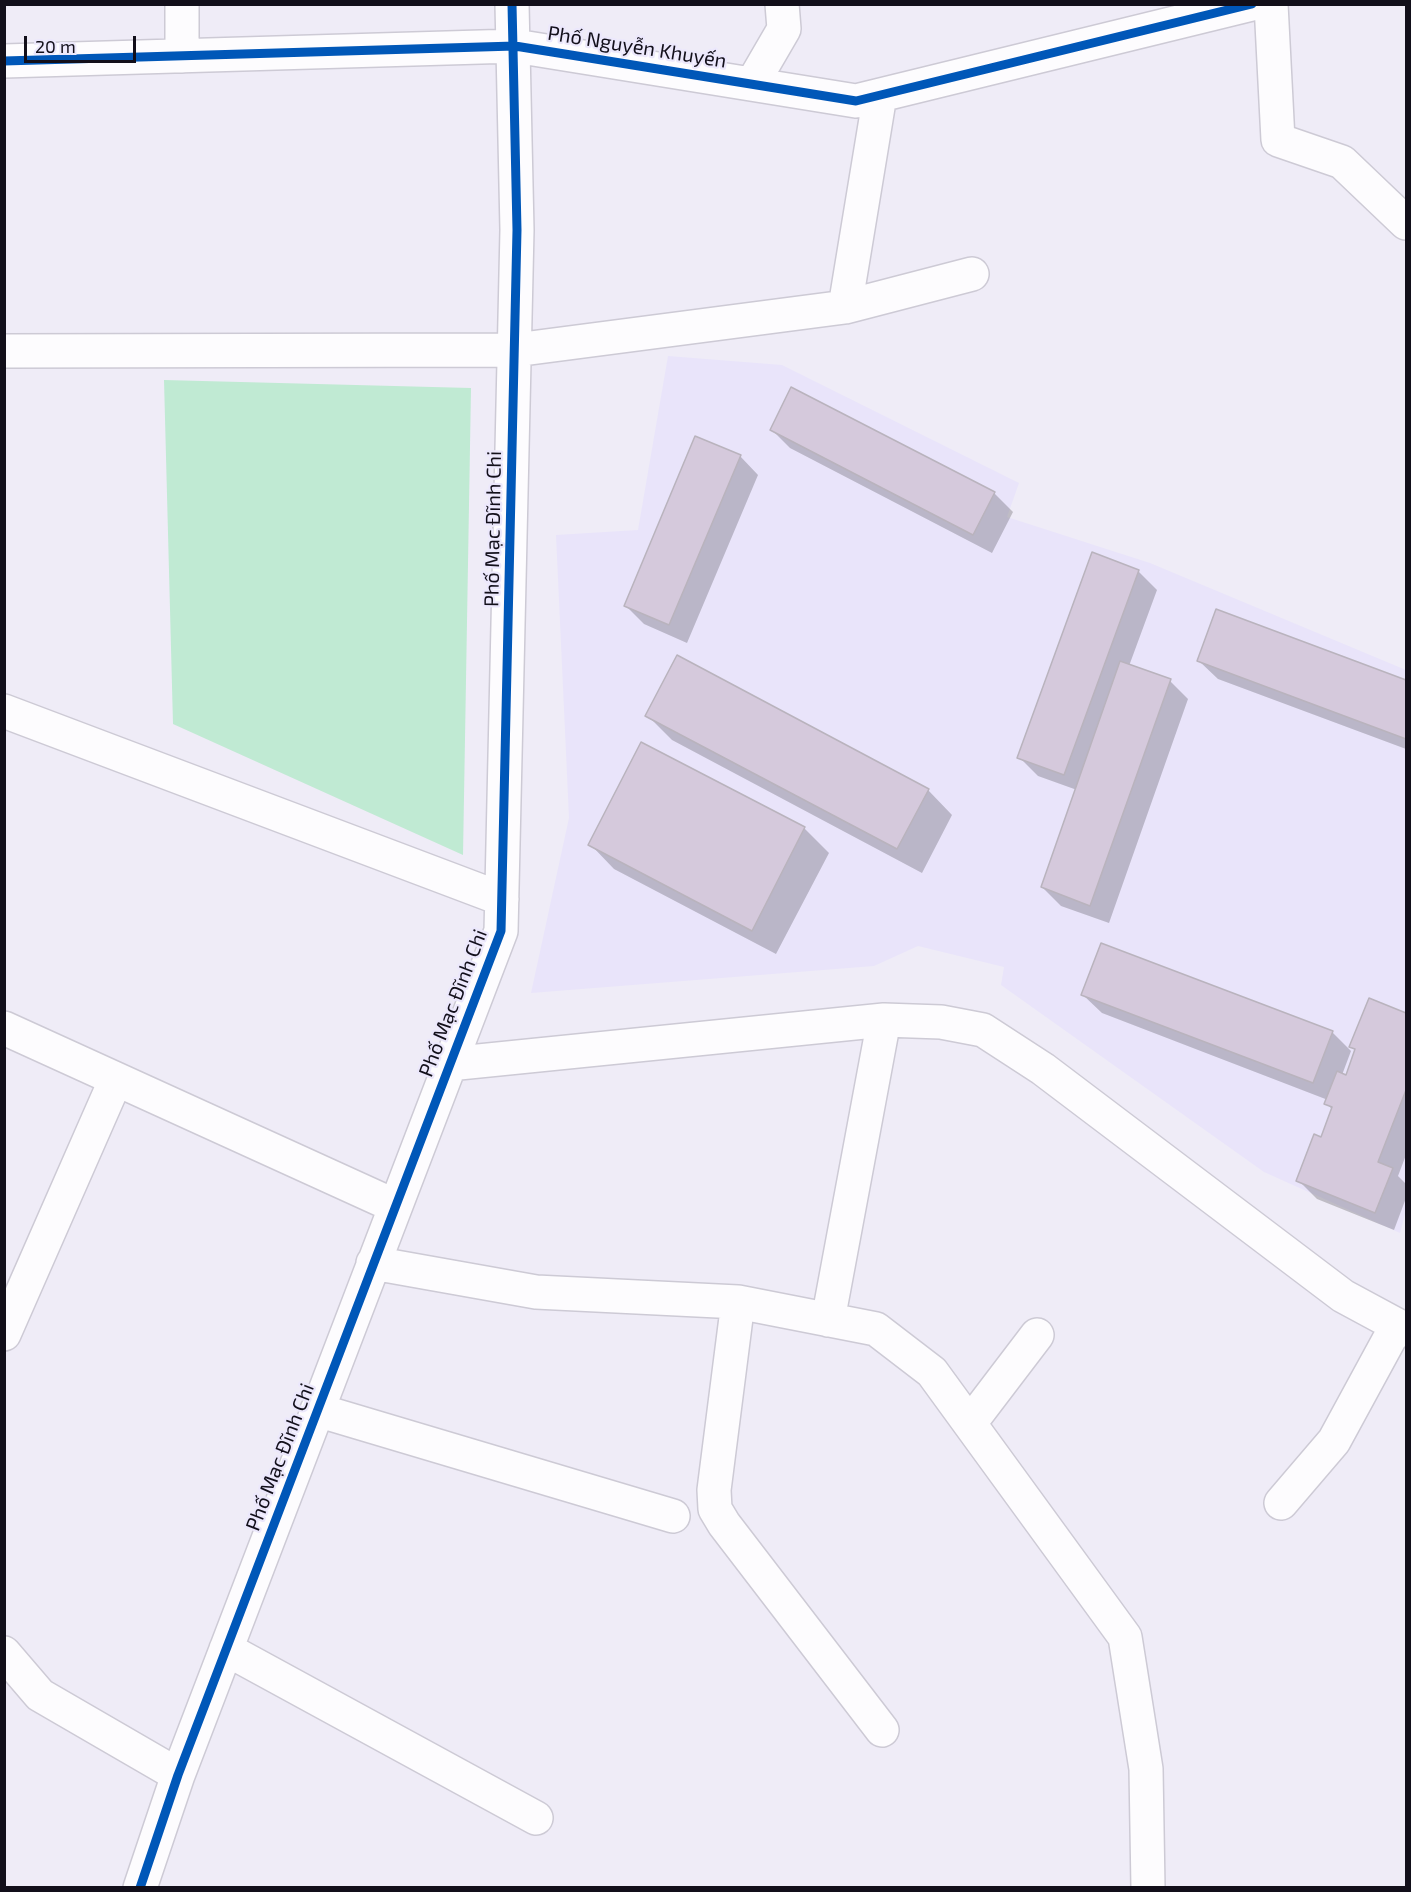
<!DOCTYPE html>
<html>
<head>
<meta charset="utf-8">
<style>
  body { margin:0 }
  #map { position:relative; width:1411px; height:1892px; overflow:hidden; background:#efecf7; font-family:"Exo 2",sans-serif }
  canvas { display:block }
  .frame { position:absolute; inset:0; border:6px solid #120f1a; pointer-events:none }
  .scale { position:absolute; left:24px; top:36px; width:112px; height:27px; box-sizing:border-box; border:3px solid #120f1a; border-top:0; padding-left:8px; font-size:18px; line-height:21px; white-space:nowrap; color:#120f1a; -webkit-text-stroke:4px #ece8fc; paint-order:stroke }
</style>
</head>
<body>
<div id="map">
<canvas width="1411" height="1892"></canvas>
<div class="frame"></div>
<div class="scale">20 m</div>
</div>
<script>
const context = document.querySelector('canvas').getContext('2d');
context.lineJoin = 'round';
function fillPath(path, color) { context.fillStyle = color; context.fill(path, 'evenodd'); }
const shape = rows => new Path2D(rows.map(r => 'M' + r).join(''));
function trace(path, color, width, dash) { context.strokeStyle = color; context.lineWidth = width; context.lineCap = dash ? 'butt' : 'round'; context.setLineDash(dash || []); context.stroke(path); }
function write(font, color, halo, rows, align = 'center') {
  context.font = font + ' "Exo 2",sans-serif'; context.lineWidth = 4.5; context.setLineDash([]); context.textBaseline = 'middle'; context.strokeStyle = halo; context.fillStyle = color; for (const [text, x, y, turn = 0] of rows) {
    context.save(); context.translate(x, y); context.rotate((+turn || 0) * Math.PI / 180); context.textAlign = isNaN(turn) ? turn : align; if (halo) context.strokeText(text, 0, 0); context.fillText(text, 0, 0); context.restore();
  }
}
const built = shape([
  [668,356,782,365,1019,483,1007,517,1150,563,1406,670,1406,1210,1400,1233,1264,1172,1001,985,1004,967,918,946,874,966,531,993,569,818,556,535,638,530]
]);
const green = shape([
  [164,380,471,388,463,855,173,724]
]);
const shadow = shape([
  [772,430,994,493,1013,512,992,553,790,448],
  [740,456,758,475,687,643,644,624,626,606],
  [1138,571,1157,590,1129,666,1170,681,1188,699,1109,923,1061,906,1042,887,1077,790,1038,776,1019,757],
  [1217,611,1406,682,1406,749,1218,679,1199,661],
  [647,715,928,790,952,815,922,873,672,740],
  [642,744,804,828,829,853,776,954,614,869,590,844],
  [1083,995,1332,1032,1351,1051,1342,1075,1346,1077,1356,1052,1351,1046,1370,1000,1406,1015,1406,1155,1398,1176,1406,1184,1406,1198,1394,1230,1317,1199,1298,1180,1322,1139,1333,1110,1326,1103,1328,1100,1102,1013]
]);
const building = shape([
  [791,387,995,492,973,535,770,430,791,387],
  [695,436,741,455,669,625,624,606,695,436],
  [1092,552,1139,570,1064,775,1017,758,1092,552],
  [1216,609,1406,680,1406,739,1197,661,1216,609],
  [677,655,929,789,897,849,645,716,677,655],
  [1120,661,1171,679,1090,906,1041,887,1120,661],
  [641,742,805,827,752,931,588,845,641,742],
  [1101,943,1333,1031,1313,1083,1081,995,1101,943],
  [1369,998,1406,1013,1406,1090,1378,1162,1393,1168,1375,1213,1296,1181,1314,1134,1321,1137,1332,1107,1324,1104,1337,1071,1346,1075,1355,1049,1349,1047,1369,998]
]);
const minor = shape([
  [182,4,182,56],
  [1271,4,1278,140,1342,162,1406,223],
  [4,61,515,46,856,101,1252,4],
  [752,84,784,29,782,4],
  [845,307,880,95],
  [4,351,515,350,845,307,972,274],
  [4,711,502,899],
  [4,1028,395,1206],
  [449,1064,884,1020,941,1022,983,1030,1043,1069,1343,1296,1406,1330],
  [373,1263,536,1292,738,1302,876,1329,932,1372,1125,1637,1146,1769,1148,1888],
  [738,1302,714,1490,715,1509,724,1524,882,1730],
  [828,1320,884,1020],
  [4,1334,116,1079],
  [317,1410,673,1516],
  [970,1423,1037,1335],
  [1281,1503,1334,1441,1397,1325],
  [226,1649,536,1818],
  [4,1653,40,1695,178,1775],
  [140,1888,178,1775,501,931,517,230,512,4]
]);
const cycleway = shape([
  [4,61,515,46,856,101,1252,4],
  [140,1888,178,1775,501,931,517,230,512,4]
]);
const streetNames = [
  ["Phố Nguyễn Khuyến",637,47,9],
  ["Phố Mạc Đĩnh Chi",493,529,-89],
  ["Phố Mạc Đĩnh Chi",453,1003,-69],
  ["Phố Mạc Đĩnh Chi",280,1457,-69]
];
fillPath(built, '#e9e4fa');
fillPath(green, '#c0ead3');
fillPath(shadow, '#0003');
fillPath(building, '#d5c9dc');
trace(building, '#b9b3bd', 1.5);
trace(minor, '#cdcad5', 36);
trace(minor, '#fdfcfe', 33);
trace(cycleway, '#0057b8', 9);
write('20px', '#120f1a', '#ece8fc', streetNames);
</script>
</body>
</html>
